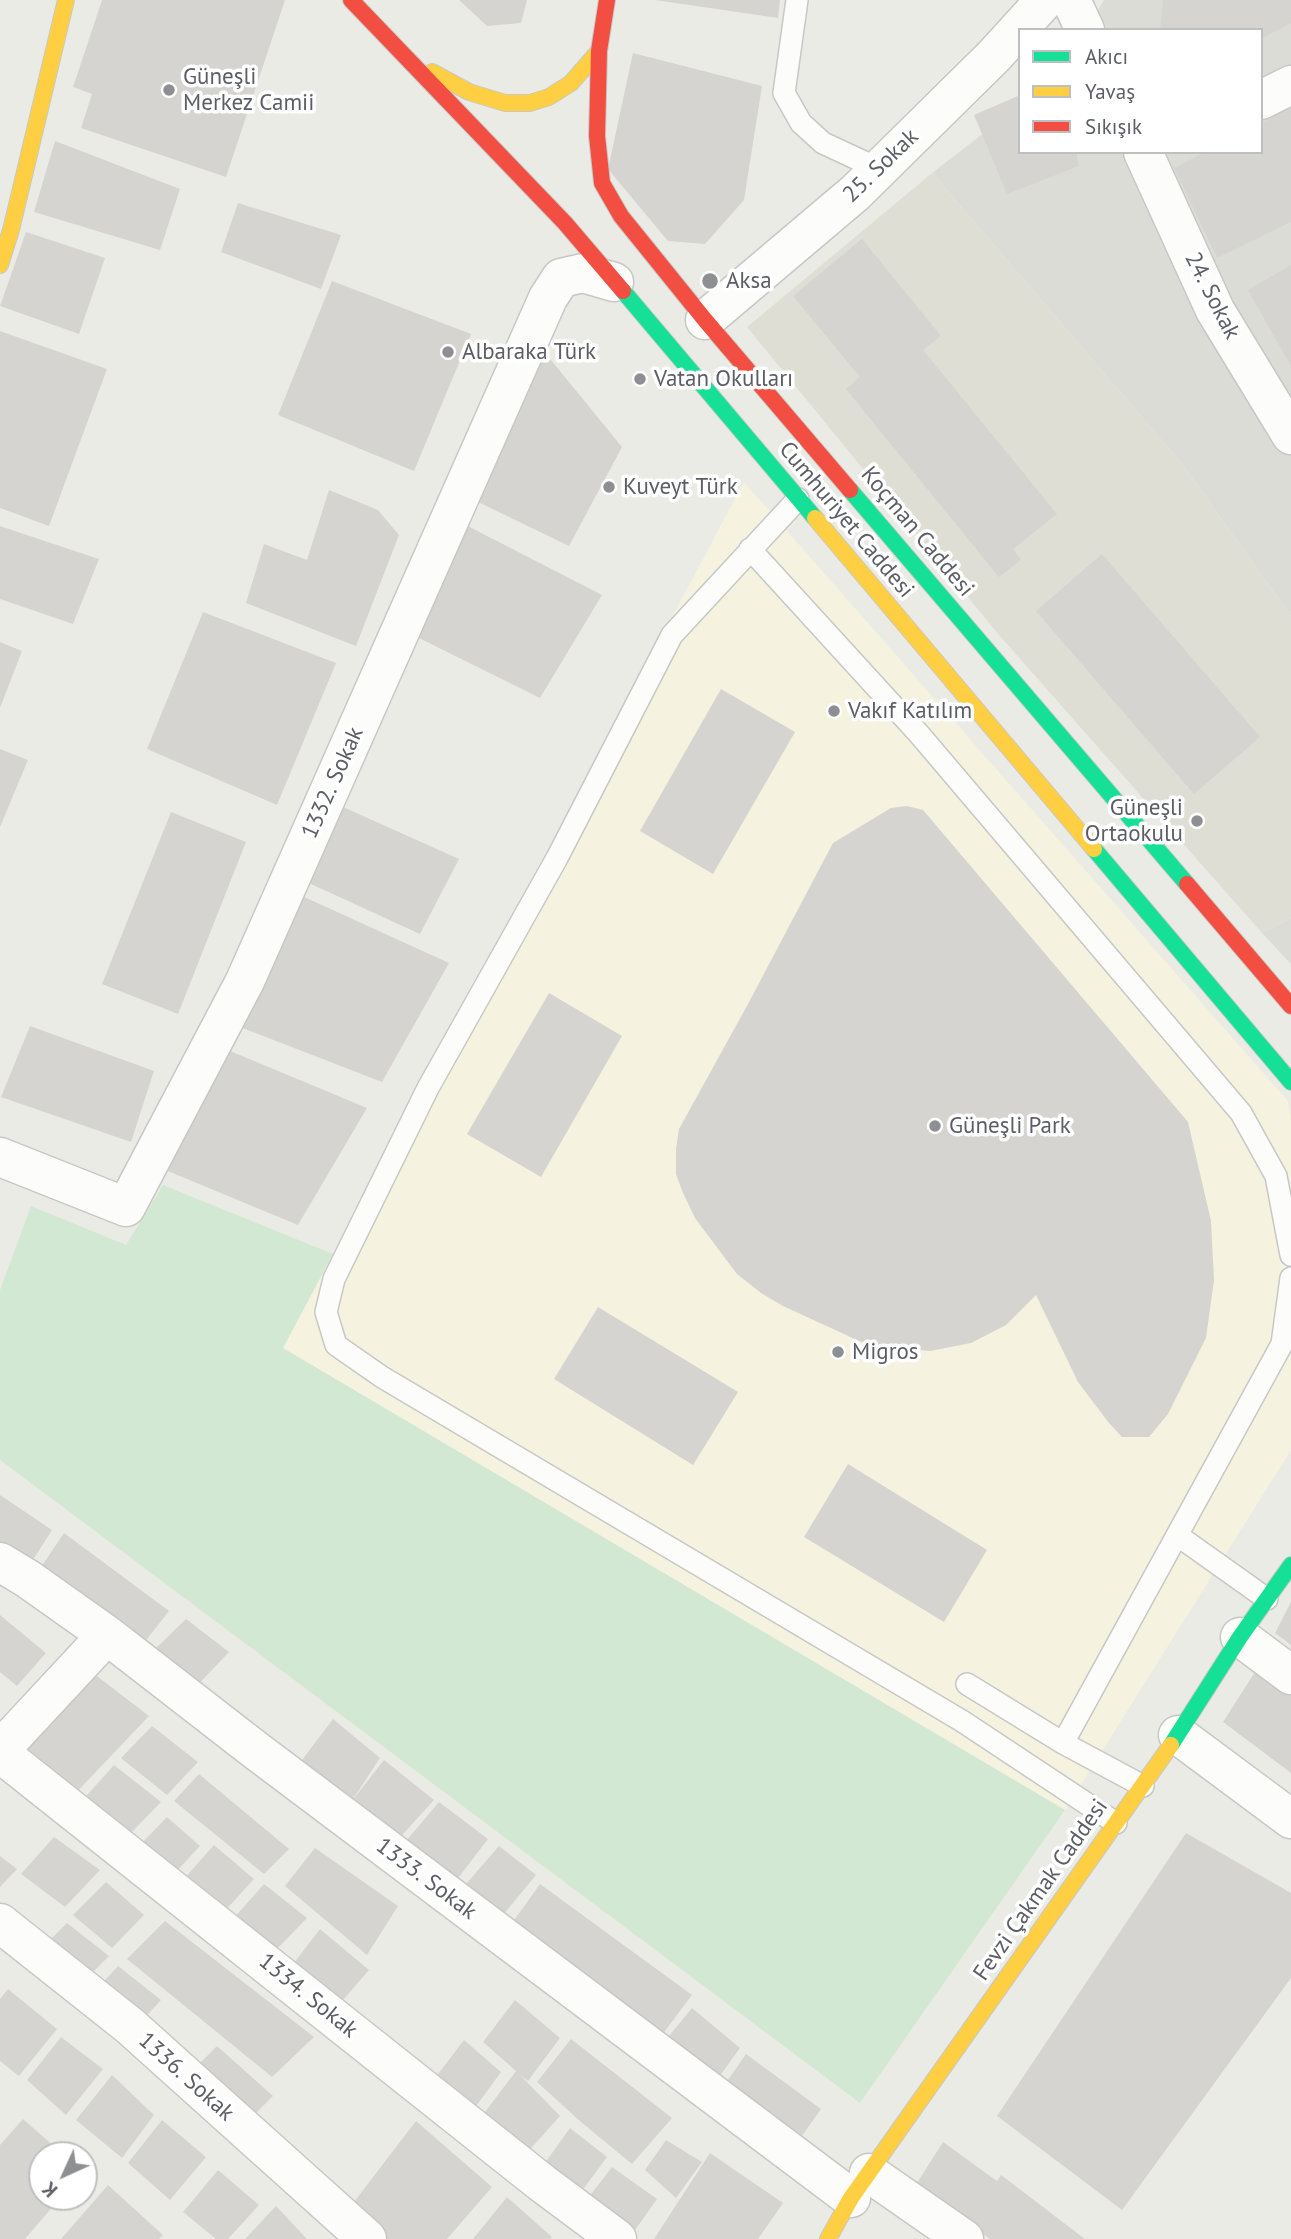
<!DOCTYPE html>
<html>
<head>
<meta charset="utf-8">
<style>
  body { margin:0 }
  #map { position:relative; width:1291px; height:2239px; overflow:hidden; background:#ebebe6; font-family:"PT Sans",sans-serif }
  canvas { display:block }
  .legend { position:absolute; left:1018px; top:28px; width:245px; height:126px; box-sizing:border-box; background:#fff; border:2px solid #bdbfc1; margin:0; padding:9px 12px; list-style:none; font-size:21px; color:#5b5e64 }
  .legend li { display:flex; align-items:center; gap:14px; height:35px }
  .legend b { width:35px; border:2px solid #bdbfc1 }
  .north { position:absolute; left:28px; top:2141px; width:70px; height:70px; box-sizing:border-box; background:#fff; border:2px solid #bdbfc1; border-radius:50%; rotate:225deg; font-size:19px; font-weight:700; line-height:28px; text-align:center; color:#5b5e64 }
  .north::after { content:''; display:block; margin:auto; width:24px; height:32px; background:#8d8f92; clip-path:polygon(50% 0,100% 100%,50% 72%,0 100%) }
</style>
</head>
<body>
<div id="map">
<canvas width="1291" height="2239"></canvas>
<ul class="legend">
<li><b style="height:9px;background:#16e098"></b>Akıcı</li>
<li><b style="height:9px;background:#ffcf43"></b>Yavaş</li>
<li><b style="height:9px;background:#f24e42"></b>Sıkışık</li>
</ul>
<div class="north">K</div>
</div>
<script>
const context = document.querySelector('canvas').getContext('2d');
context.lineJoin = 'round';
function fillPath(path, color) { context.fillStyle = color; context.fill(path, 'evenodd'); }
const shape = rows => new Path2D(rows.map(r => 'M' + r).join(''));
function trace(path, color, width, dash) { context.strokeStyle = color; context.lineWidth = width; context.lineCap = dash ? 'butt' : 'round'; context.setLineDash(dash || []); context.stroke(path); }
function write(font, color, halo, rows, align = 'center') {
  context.font = font + ' "PT Sans",sans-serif'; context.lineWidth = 7; context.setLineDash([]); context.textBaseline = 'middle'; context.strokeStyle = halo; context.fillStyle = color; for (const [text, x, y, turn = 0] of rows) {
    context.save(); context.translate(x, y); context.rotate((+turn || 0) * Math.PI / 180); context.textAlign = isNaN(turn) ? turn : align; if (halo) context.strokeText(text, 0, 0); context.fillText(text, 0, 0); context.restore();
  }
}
const commercial = shape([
  [744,482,1288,1101,1291,1118,1291,1450,1065,1810,283,1348]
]);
const industrial = shape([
  [1104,0,1291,0,1291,616,1183,465,932,173,1020,105,1020,152,1261,152,1261,30,1086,30],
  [1291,918,1291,964,1262,933]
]);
const education = shape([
  [932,173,1183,465,1291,616,1291,918,1262,933,999,635,747,327]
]);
const green = shape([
  [163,1185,333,1254,283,1348,1065,1810,860,2103,0,1460,0,1290,31,1206,126,1245]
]);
const building = shape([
  [102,0,285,0,226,177,81,128,92,94,73,87],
  [459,0,527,0,521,23,487,26],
  [655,0,780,0,778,18],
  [1163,0,1291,0,1291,23,1261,39,1261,30,1160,30],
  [633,53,762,86,744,200,705,244,668,241,608,169],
  [1020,95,1020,152,1076,152,1079,166,1007,194,974,115],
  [1291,108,1291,222,1217,258,1174,168,1205,152,1261,152,1261,123],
  [55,141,180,189,160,250,34,212],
  [238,203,341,235,321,289,221,252],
  [26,232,105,258,79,334,0,306],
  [862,239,941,336,923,350,1057,514,1013,549,1021,560,999,577,846,389,860,377,793,296],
  [1291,265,1291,366,1248,290],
  [332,281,471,334,414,471,278,415],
  [0,331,107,369,49,526,0,508],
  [551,360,622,447,569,546,476,501,533,363],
  [329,490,378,510,399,535,356,646,246,603,264,544,307,560],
  [460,522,602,595,540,698,415,636],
  [0,526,99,559,73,624,0,599],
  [1102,554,1260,737,1194,794,1036,611],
  [203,612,336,663,277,805,147,749],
  [0,642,22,651,0,708],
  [721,689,795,732,713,874,640,831],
  [0,749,28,760,0,827],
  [332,802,459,859,420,934,300,879],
  [907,806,923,810,1188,1122,1211,1221,1214,1280,1206,1338,1168,1414,1149,1437,1122,1437,1109,1423,1078,1382,1036,1295,1006,1325,971,1343,930,1351,868,1345,783,1306,761,1293,737,1274,695,1218,683,1193,676,1174,676,1149,679,1129,748,1004,833,843,891,808],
  [171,812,246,842,178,1014,102,984],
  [300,895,449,963,382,1082,240,1027],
  [549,993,622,1036,541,1177,467,1134],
  [30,1026,154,1071,131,1142,1,1097],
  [223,1048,367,1108,298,1225,158,1167],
  [598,1307,738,1392,693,1465,554,1379],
  [848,1464,987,1550,944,1622,804,1537],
  [0,1495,52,1530,29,1566,0,1547],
  [64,1533,169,1611,140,1648,37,1573],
  [1291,1602,1291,1645,1275,1633],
  [0,1615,46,1653,17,1686,0,1672],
  [186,1619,229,1652,193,1690,148,1656],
  [1262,1661,1291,1683,1291,1773,1223,1722],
  [89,1670,149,1716,72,1797,15,1750],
  [333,1719,380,1758,351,1802,384,1760,434,1800,394,1844,296,1768],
  [152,1726,198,1762,167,1795,121,1758],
  [114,1765,161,1802,126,1838,80,1803],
  [199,1774,289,1849,264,1874,174,1801],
  [439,1802,488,1839,452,1886,400,1848],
  [167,1817,200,1846,173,1875,139,1846],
  [1186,1833,1291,1893,1291,1978,1122,2210,997,2116],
  [54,1837,100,1870,65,1907,21,1874],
  [214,1845,254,1879,223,1913,183,1880],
  [499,1846,536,1875,498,1921,460,1891],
  [315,1848,398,1906,367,1955,285,1886],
  [0,1856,17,1869,0,1887],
  [106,1882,144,1915,112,1948,73,1915],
  [264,1884,307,1918,274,1952,233,1919],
  [540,1884,692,1995,659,2039,510,1926],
  [165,1921,314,2037,272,2077,127,1959],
  [67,1923,109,1956,85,1980,44,1946],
  [320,1929,369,1970,337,2007,290,1968],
  [118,1966,161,2000,139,2024,97,1989],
  [8,1989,57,2029,19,2076,0,2061,0,1999],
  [515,2000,560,2038,528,2081,520,2075,560,2116,526,2154,482,2116,516,2071,483,2042],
  [692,2008,740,2048,714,2084,664,2042],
  [61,2037,103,2069,66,2115,27,2080],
  [571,2039,672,2118,632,2164,581,2122,537,2082],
  [464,2040,501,2072,471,2113,432,2082],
  [217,2046,273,2096,248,2121,193,2070],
  [746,2054,821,2109,797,2143,723,2087],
  [112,2075,154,2115,122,2158,76,2120],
  [23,2119,64,2155,42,2155,42,2197,61,2197,25,2239,0,2239,0,2145],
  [162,2120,206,2157,170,2200,128,2163],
  [416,2121,492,2187,447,2239,377,2239,347,2211],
  [570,2128,607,2157,576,2199,540,2170],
  [666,2140,702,2162,676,2198,645,2170],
  [943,2142,997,2181,1001,2175,1085,2239,990,2239,970,2225,917,2183],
  [710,2153,783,2203,758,2239,654,2239],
  [612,2167,657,2199,631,2236,585,2202],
  [218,2170,259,2205,228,2239,216,2239,183,2212],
  [108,2185,163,2235,159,2239,61,2239],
  [507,2197,552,2237,550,2239,473,2239],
  [276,2206,307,2239,245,2239]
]);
const lane = shape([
  [797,0,784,93,801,123,823,143,879,169],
  [798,499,672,635,557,858,428,1088,334,1279,326,1312,336,1345,382,1377,962,1721,1116,1823],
  [750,549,919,734,1241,1113,1276,1176,1291,1255],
  [1177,1535,1267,1599],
  [967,1684,1063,1743,1143,1786],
  [1063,1743,1282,1344,1291,1278]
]);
const street = shape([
  [1071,0,1085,30],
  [1261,100,1291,85],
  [1143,152,1215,310,1291,435],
  [705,320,855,193,994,56,1045,0],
  [0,1157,126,1207,245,981,548,298,561,278,583,273,614,282],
  [0,1562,28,1579,107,1635,254,1749,851,2198],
  [1240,1637,1291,1675],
  [1178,1735,1291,1819],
  [0,1750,107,1635],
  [0,1753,542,2183,617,2239],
  [0,1923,130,2026,367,2239],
  [869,2173,964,2239]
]);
const fast = shape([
  [623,291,815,518],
  [850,490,1187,884],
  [1094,849,1291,1082],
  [1171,1745,1240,1637,1291,1565]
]);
const slow = shape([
  [432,72,469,92,505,103,530,103,549,97,571,83,599,51],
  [0,265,11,230,66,0],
  [815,518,1094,849],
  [828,2239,851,2198,1171,1745]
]);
const jam = shape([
  [351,0,565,223,623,291],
  [607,0,599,51,597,136,602,183,621,216,705,320,850,490],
  [1187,884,1291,1006]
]);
const markers = [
  [169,90,7,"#8d8f92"],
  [710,281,9,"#8d8f92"],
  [448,352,7,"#8d8f92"],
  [640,379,7,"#8d8f92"],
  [609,487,7,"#8d8f92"],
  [834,711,7,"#8d8f92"],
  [1197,821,7,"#8d8f92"],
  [935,1126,7,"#8d8f92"],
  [838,1352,7,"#8d8f92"]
];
const poiNames = [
  ["Güneşli",183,77],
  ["Merkez Camii",183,103],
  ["Aksa",726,281],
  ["Albaraka Türk",462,352],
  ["Vatan Okulları",654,379],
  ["Kuveyt Türk",623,487],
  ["Vakıf Katılım",848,711],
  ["Güneşli",1183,808,"right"],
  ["Ortaokulu",1183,834,"right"],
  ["Güneşli Park",949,1126],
  ["Migros",852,1352]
];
const streetNames = [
  ["25. Sokak",881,166,-44],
  ["24. Sokak",1212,296,63],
  ["Cumhuriyet Caddesi",846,520,50],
  ["Koçman Caddesi",917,532,50],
  ["1332. Sokak",333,783,-66],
  ["1333. Sokak",426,1879,37],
  ["Fevzi Çakmak Caddesi",1041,1890,-55],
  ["1334. Sokak",308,1996,39],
  ["1336. Sokak",186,2077,42]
];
fillPath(commercial, '#f5f2df');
fillPath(industrial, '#dcdcd7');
fillPath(education, '#dfded5');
fillPath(green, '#d3e8d3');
fillPath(building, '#d5d4d1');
trace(lane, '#c7c8c6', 24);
trace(street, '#c7c8c6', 41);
trace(fast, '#c8c8c7', 18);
trace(slow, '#c8c8c7', 18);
trace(jam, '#c8c8c7', 18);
trace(lane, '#fcfcfb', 21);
trace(street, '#fcfcfb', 38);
trace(fast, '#16e098', 16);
trace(slow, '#ffcf43', 16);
trace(jam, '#f24e42', 16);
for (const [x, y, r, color] of markers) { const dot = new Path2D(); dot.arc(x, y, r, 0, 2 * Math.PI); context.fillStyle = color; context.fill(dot); trace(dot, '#fff', 2.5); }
write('23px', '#5b5e64', '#fff', poiNames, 'left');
write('23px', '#5b5e64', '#fff', streetNames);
</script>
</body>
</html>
